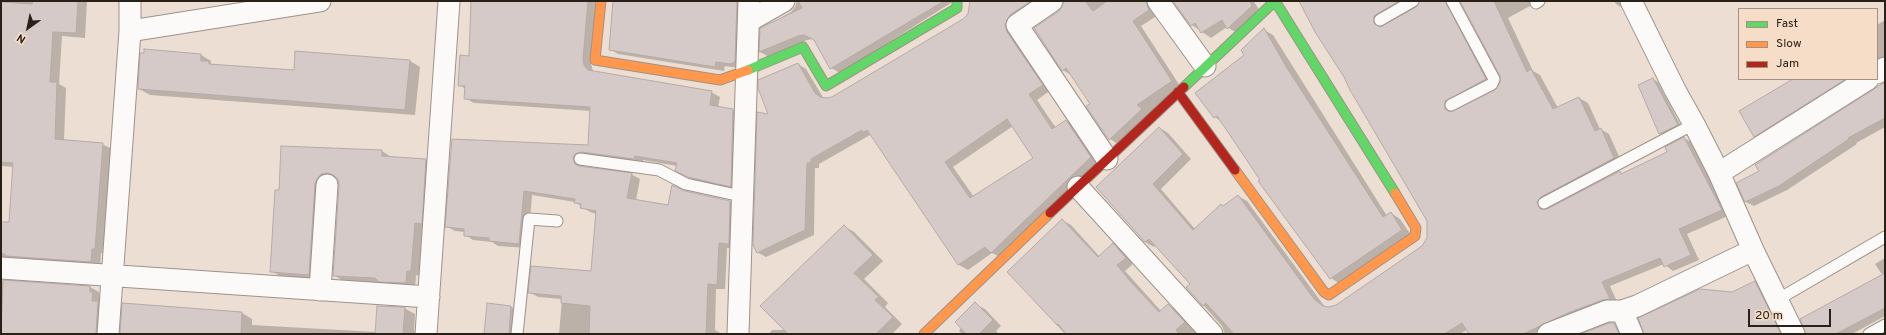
<!DOCTYPE html>
<html>
<head>
<meta charset="utf-8">
<style>
  body { margin:0 }
  #map { position:relative; width:1886px; height:335px; overflow:hidden; background:#ecded2; font-family:Overpass,sans-serif }
  canvas { display:block }
  .frame { position:absolute; inset:0; border:2px solid #292018; pointer-events:none }
  .legend { position:absolute; left:1738px; top:8px; width:140px; height:72px; box-sizing:border-box; background:#f6ddc7; border:1px solid #a49181; margin:0; padding:5px 7px; list-style:none; font-size:12px; color:#292018 }
  .legend li { display:flex; align-items:center; gap:8px; height:20px }
  .legend b { width:20px; border:1px solid #a49181 }
  .north { position:absolute; left:8px; top:8px; width:40px; height:40px; -webkit-text-stroke:3px #f6ddc7; paint-order:stroke; rotate:213deg; font-size:11px; font-weight:700; line-height:16px; text-align:center; color:#292018 }
  .north::after { content:''; display:block; margin:auto; width:14px; height:18px; background:#292018; clip-path:polygon(50% 0,100% 100%,50% 72%,0 100%) }
  .scale { position:absolute; left:1748px; top:309px; width:83px; height:18px; box-sizing:border-box; border:2px solid #292018; border-top:0; padding-left:5px; font-size:12px; line-height:14px; white-space:nowrap; color:#292018; -webkit-text-stroke:3px #f6ddc7; paint-order:stroke }
</style>
</head>
<body>
<div id="map">
<canvas width="1886" height="335"></canvas>
<div class="frame"></div>
<ul class="legend">
<li><b style="height:5px;background:#63d668"></b>Fast</li>
<li><b style="height:5px;background:#ff974d"></b>Slow</li>
<li><b style="height:5px;background:#b3261e"></b>Jam</li>
</ul>
<div class="north">N</div>
<div class="scale">20 m</div>
</div>
<script>
const context = document.querySelector('canvas').getContext('2d');
context.lineJoin = 'round';
function fillPath(path, color) { context.fillStyle = color; context.fill(path, 'evenodd'); }
const shape = rows => new Path2D(rows.map(r => 'M' + r).join(''));
function trace(path, color, width, dash) { context.strokeStyle = color; context.lineWidth = width; context.lineCap = dash ? 'butt' : 'round'; context.setLineDash(dash || []); context.stroke(path); }
const shadow = shape([
  [1,1,87,1,85,38,62,36,59,84,66,88,64,141,102,144,112,149,104,253,101,253,100,267,1,266,1,223,10,223,14,167,1,166],
  [472,1,598,1,591,64,594,74,711,92,720,97,718,108,733,110,742,115,739,191,698,182,685,175,677,166,643,160,643,164,582,163,582,167,631,174,640,179,636,200,669,206,684,192,730,202,739,207,737,248,727,248,725,289,716,289,715,330,722,334,559,334,562,299,538,297,529,292,592,272,596,214,590,212,575,202,532,195,528,248,498,246,492,242,473,240,465,235,465,232,455,231,446,226,589,146,591,111,474,103,465,98,466,89,459,85,470,57],
  [613,1,747,1,739,68,725,66,724,71,618,54,610,49],
  [797,1,954,1,840,73,831,68,813,39,807,40,769,57,760,52,761,29,791,12,795,7],
  [971,1,1046,1,1018,20,1051,90,1037,100,1056,128,1066,121,1075,126,1099,162,1000,257,992,253,968,270,959,265,873,137,870,135,819,164,819,168,815,168,814,235,766,257,757,252,770,115,798,64,806,69,824,99,832,98,964,19,969,14],
  [1013,126,1034,158,974,197,953,167],
  [1065,1,1156,1,1158,15,1141,26,1180,86,1118,144,1110,139,1091,104,1071,75,1063,70,1035,28,1064,7],
  [1174,1,1256,1,1254,2,1260,11,1237,33,1227,27,1211,38,1192,25],
  [1300,1,1418,1,1381,25,1382,27,1417,8,1421,1,1456,1,1494,84,1454,106,1453,112,1496,91,1502,79,1460,1,1539,1,1508,18,1533,71,1540,75,1558,108,1579,98,1588,103,1600,129,1609,134,1622,163,1546,205,1546,210,1620,172,1623,174,1668,152,1684,138,1693,143,1730,215,1687,234,1699,260,1673,271,1664,264,1610,286,1618,304,1540,334,1537,332,1535,334,1470,334,1468,329,1460,334,1225,334,1222,326,1187,287,1191,284,1156,245,1154,247,1145,242,1160,128,1168,133,1191,159,1161,189,1195,229,1238,196,1247,201,1325,307,1337,306,1427,243,1429,230,1428,221],
  [1614,1,1629,1,1624,9,1616,4],
  [1885,20,1885,64,1877,70,1877,25],
  [1264,30,1273,35,1387,216,1391,213,1400,219,1411,235,1340,284,1331,278,1261,181,1222,122,1215,117,1245,55],
  [201,55,211,61,211,64,214,65,295,71,410,61,420,67,415,115,150,95,139,89],
  [1653,79,1658,82,1682,128,1665,136,1660,134,1639,86],
  [1795,79,1863,79,1763,141,1755,136],
  [1885,83,1885,127,1856,143,1857,144,1787,190,1754,206,1746,202,1761,172],
  [282,147,382,151,391,157,426,160,435,165,420,276,416,275,415,288,389,286,383,283,343,281,334,275,340,185,337,178,331,179,318,279,280,276,271,271,280,191],
  [1062,220,1071,225,1100,257,1113,245,1122,250,1134,263,1125,271,1161,311,1168,305,1177,310,1199,334,1065,334,1008,272],
  [844,226,854,232,883,261,864,279,888,303,885,307,902,324,892,334,769,334,772,330,786,330],
  [1885,258,1885,316,1852,334,1807,334,1883,276,1875,264],
  [1,281,90,287,99,292,99,296,102,298,105,334,1,334],
  [1755,282,1763,287,1786,334,1645,334],
  [975,304,985,309,1001,326,996,331,999,334,962,334,959,331],
  [123,305,242,313,252,319,252,325,376,332,404,308,415,314,414,331,418,334,121,334],
  [488,305,511,307,520,312,518,334,485,334],
  [1614,324,1622,329,1625,334,1583,334]
]);
const building = shape([
  [33,1,78,1,76,33,53,32,50,82,57,82,55,139,103,143,95,249,92,249,91,262,5,256,5,254,1,254,1,222,9,222,13,163,1,162,1,2,32,4,33,1],
  [471,1,588,1,583,59,584,65,588,70,712,91,710,105,733,109,731,187,688,177,675,171,677,163,635,156,634,159,581,152,575,154,573,158,575,164,579,166,632,173,627,198,668,205,672,185,685,191,730,201,729,244,719,243,717,285,708,284,706,334,589,334,590,306,561,303,561,296,528,293,531,266,591,271,596,211,580,208,581,204,574,203,575,199,524,191,519,244,489,241,489,238,464,236,464,229,445,227,452,139,588,145,590,107,464,99,465,86,458,86,460,55,469,56,471,1],
  [613,1,737,1,735,62,730,64,716,62,715,67,609,50,613,1],
  [798,1,944,1,830,69,814,40,804,35,798,36,759,52,760,28,802,8,798,1],
  [970,1,1031,1,1010,15,1005,25,1007,32,1043,85,1029,94,1052,129,1066,120,1091,157,991,253,985,247,958,265,867,130,863,133,862,130,811,159,811,163,807,163,805,230,757,253,753,245,757,112,768,114,758,88,758,80,798,63,815,93,820,97,826,98,832,97,963,19,968,14,970,1],
  [1007,119,1033,158,970,198,945,162,1007,119],
  [1064,1,1085,1,1093,11,1107,1,1146,1,1149,10,1133,21,1172,81,1137,105,1142,109,1109,140,1086,106,1090,104,1066,68,1062,71,1034,28,1059,11,1064,1],
  [1173,1,1250,1,1252,6,1227,29,1222,20,1201,33,1195,23,1191,26,1173,1],
  [1299,1,1399,1,1374,16,1374,23,1380,27,1416,7,1420,1,1445,1,1486,79,1445,101,1445,109,1451,112,1495,90,1500,82,1500,76,1460,1,1494,1,1527,72,1531,69,1553,109,1579,97,1595,131,1601,128,1614,158,1541,197,1537,202,1540,209,1547,209,1620,171,1621,174,1667,152,1665,147,1684,137,1722,210,1679,229,1691,255,1664,267,1660,258,1602,282,1610,299,1603,300,1570,312,1523,334,1469,334,1462,323,1444,334,1234,334,1206,303,1203,306,1186,287,1190,284,1149,239,1145,242,1096,187,1159,127,1183,154,1153,184,1193,230,1221,204,1223,206,1238,195,1314,299,1323,306,1329,307,1336,305,1422,246,1427,238,1427,221,1350,90,1344,77,1315,32,1299,1],
  [1264,28,1287,68,1383,217,1391,212,1402,230,1330,279,1258,181,1260,180,1248,162,1217,116,1214,118,1195,93,1244,55,1241,50,1264,28],
  [144,49,201,54,201,61,209,61,209,64,294,70,295,51,410,60,405,110,138,89,140,53,144,53,144,49],
  [1653,78,1678,125,1659,134,1638,85,1653,78],
  [1793,79,1846,79,1754,137,1739,111,1793,79],
  [1885,82,1885,118,1848,138,1849,139,1779,186,1745,202,1736,183,1759,171,1755,165,1885,82],
  [281,146,382,150,382,156,426,159,422,224,415,223,411,271,407,271,406,283,379,282,375,278,333,276,339,186,338,179,333,175,328,173,321,174,317,179,315,184,309,275,270,272,275,190,279,190,281,146],
  [1062,219,1098,257,1113,243,1126,258,1117,265,1130,281,1159,312,1168,304,1185,322,1176,330,1179,334,1066,334,1058,324,1057,325,1007,272,1062,219],
  [844,225,873,255,854,273,879,297,875,300,893,317,876,334,788,334,760,306,844,225],
  [1885,273,1885,308,1836,334,1806,334,1800,319,1885,273],
  [3,280,90,286,90,292,93,292,92,301,98,301,96,334,1,334,3,280],
  [1755,281,1781,334,1644,334,1638,318,1700,289,1732,292,1755,281],
  [975,302,993,320,979,334,966,334,955,322,975,302],
  [122,303,242,312,241,334,120,334,122,303],
  [487,303,511,306,509,334,484,334,487,303],
  [377,306,405,307,403,334,375,334,377,306],
  [1609,323,1614,323,1619,334,1581,334,1609,323]
]);
const lane = shape([
  [1536,3,1539,1],
  [1380,20,1413,1],
  [1451,105,1492,84,1494,79,1452,1],
  [580,159,659,170,686,184,741,196],
  [1544,203,1694,124],
  [1777,300,1885,237],
  [517,334,529,219,557,221],
  [1869,334,1885,325]
]);
const street = shape([
  [1052,1,1017,25,1107,159],
  [1158,1,1205,66],
  [1631,1,1675,90,1694,124,1719,173,1753,250,1794,334],
  [749,21,784,1],
  [130,31,320,1],
  [1877,73,1885,68],
  [1719,173,1868,79],
  [1078,187,1212,334],
  [1,268,429,297],
  [320,290,327,185],
  [1622,311,1632,334],
  [108,334,130,31,130,1],
  [426,334,449,1],
  [738,334,749,1],
  [1548,334,1607,311,1622,311,1637,306,1753,250]
]);
const fast = shape([
  [748,70,803,47,826,86,957,8,957,1],
  [1184,87,1275,1,1395,193]
]);
const slow = shape([
  [601,1,595,60,720,80,748,70],
  [1235,170,1324,292,1329,295,1415,236,1416,228,1395,193],
  [924,334,1050,213]
]);
const jam = shape([
  [1178,92,1235,170],
  [1050,213,1184,87]
]);
fillPath(shadow, '#0003');
fillPath(building, '#d6cac8');
trace(building, '#b6aaa8', 1);
trace(lane, '#9d938a', 13);
trace(street, '#9d938a', 23);
trace(fast, '#9d938a', 11);
trace(slow, '#9d938a', 11);
trace(jam, '#9d938a', 11);
trace(lane, '#fcfaf8', 11);
trace(street, '#fcfaf8', 21);
trace(fast, '#63d668', 9);
trace(slow, '#ff974d', 9);
trace(jam, '#b3261e', 9);
</script>
</body>
</html>
